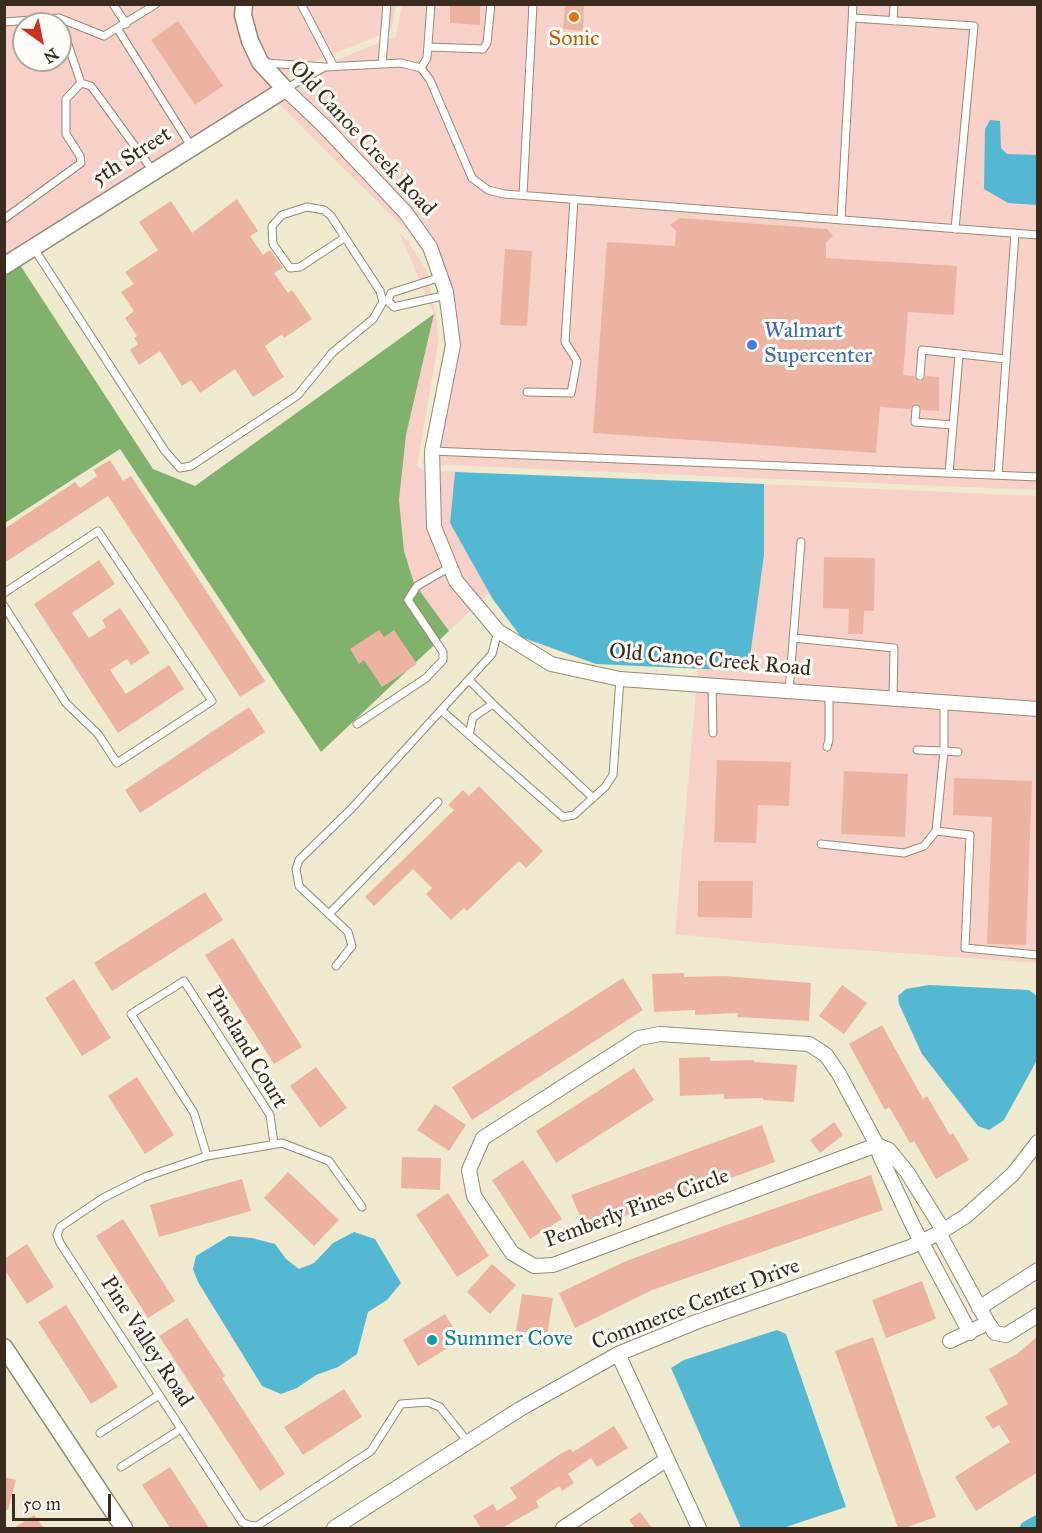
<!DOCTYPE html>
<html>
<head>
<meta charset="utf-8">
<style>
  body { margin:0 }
  #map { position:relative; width:1042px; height:1533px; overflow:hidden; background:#efe9cf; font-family:"IM FELL Great Primer",serif }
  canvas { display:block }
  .frame { position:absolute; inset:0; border:6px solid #3b2a1e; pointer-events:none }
  .north { position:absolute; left:12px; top:12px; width:60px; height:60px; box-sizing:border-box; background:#fdfcf7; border:2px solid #afa8a0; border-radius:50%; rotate:147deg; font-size:16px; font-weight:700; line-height:24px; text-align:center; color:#3b2a1e }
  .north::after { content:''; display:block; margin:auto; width:21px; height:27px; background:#c8321e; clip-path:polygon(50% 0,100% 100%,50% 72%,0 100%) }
  .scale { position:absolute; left:12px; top:1494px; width:99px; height:27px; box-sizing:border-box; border:3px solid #3b2a1e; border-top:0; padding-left:8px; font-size:18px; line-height:21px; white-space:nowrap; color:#3b2a1e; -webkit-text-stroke:4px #fdfcf7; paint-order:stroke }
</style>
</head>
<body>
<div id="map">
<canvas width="1042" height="1533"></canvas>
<div class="frame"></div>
<div class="north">N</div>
<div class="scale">50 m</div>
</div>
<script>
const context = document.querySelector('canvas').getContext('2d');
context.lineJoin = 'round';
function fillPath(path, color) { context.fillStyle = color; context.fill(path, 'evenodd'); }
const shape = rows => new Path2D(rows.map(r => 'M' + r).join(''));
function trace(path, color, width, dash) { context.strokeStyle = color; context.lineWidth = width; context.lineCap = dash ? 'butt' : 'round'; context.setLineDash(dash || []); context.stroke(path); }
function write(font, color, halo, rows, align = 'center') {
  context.font = font + ' "IM FELL Great Primer",serif'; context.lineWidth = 6; context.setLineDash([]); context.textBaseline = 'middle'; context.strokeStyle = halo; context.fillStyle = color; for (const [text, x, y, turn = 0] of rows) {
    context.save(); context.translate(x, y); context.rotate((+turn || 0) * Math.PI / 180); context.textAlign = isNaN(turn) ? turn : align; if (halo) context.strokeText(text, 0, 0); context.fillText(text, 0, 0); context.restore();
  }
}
const built = shape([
  [5,5,237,5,250,61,274,87,5,257],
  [24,24,60,24,60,60,24,60],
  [251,5,396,5,391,31,305,65,291,72,286,80,266,58,257,39,250,15],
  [402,5,1037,5,1037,490,422,464,444,345,442,321,432,268,413,237,280,105,295,77,396,36],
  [399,232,408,241,426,270,437,321,438,344,417,466,423,470,466,472,455,473,450,523,489,593,449,631,414,583,404,551,399,500,406,435,434,314],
  [764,484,1037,496,1037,963,763,943,675,934,698,669,747,671,764,555]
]);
const forest = shape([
  [20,265,153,469,195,486,434,314,406,435,399,500,404,551,414,583,449,631,321,752,120,449,5,523,5,275]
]);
const water = shape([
  [990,120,1000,121,1001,148,1007,154,1037,155,1037,205,1008,203,984,189,985,129],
  [455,472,764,484,764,555,748,671,596,664,521,637,492,598,450,523],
  [929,985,1029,990,1037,996,1037,1060,1004,1120,989,1130,978,1126,922,1054,899,1004,898,996,906,989],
  [354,1232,375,1239,401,1283,387,1300,368,1312,357,1354,338,1367,316,1375,297,1388,281,1394,262,1386,198,1282,193,1269,196,1256,229,1236,252,1238,275,1244,286,1259,299,1269,314,1263,333,1243],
  [777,1330,786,1334,846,1507,783,1528,741,1528,671,1368,684,1360]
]);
const canal = shape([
  [1027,1528,1038,1522]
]);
const building = shape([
  [450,4,480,4,480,25,450,23],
  [565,4,584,4,583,31,563,29],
  [178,21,223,86,195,105,151,40],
  [237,199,258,231,250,236,263,255,270,250,283,268,274,273,288,293,292,290,312,319,284,338,282,334,265,346,284,377,253,397,235,369,200,393,191,380,182,386,160,351,139,365,130,350,138,344,134,338,137,336,125,318,134,311,121,292,134,284,125,272,158,250,139,222,171,201,192,233],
  [680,218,827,229,833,236,826,242,826,258,957,266,954,315,908,312,903,375,914,376,920,382,926,376,939,377,939,411,922,410,916,403,910,409,880,407,876,453,593,433,607,242,675,246,676,231,670,225],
  [505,249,532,251,527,326,500,325],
  [110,460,123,481,131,476,265,681,240,697,108,496,4,563,4,529,75,482,80,488,97,476,93,470],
  [824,557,875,558,874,611,864,611,863,634,848,634,849,609,823,608],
  [99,560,115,584,72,613,89,638,106,627,102,620,120,608,150,653,131,665,127,659,110,670,126,694,169,665,184,689,118,733,34,604],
  [379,630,384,637,394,630,417,664,382,687,364,660,359,664,350,649],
  [249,707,265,732,140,813,125,790],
  [717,760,791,762,789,806,758,805,756,843,714,842],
  [844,771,908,774,905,837,841,834],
  [954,778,1032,781,1026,945,987,944,992,817,953,815],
  [479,786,543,851,526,868,519,861,467,911,464,908,451,920,426,894,432,888,413,869,374,906,365,897,454,810,448,805,463,790,469,796],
  [698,881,753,881,752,918,698,917],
  [205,892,223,920,112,991,94,963],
  [233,938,302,1047,274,1064,205,955],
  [684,973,684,977,724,976,811,983,809,1021,737,1017,738,1013,695,1015,695,1010,654,1012,652,974],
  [623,978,643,1010,472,1120,452,1087],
  [74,979,111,1038,82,1056,45,998],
  [842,985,867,1003,844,1034,819,1016],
  [882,1025,923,1099,927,1096,950,1135,953,1133,969,1160,936,1179,914,1141,910,1143,889,1107,885,1110,849,1044],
  [710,1057,710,1061,754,1060,754,1062,797,1065,794,1102,763,1100,763,1098,724,1099,724,1094,680,1096,679,1058],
  [316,1067,347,1108,320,1128,290,1086],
  [634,1068,654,1100,556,1163,536,1131],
  [137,1077,174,1135,145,1154,108,1096],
  [435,1104,466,1125,449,1151,417,1130],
  [834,1122,843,1135,820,1153,810,1140],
  [762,1125,775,1162,586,1230,571,1195],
  [402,1157,441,1158,440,1190,401,1188],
  [523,1160,562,1219,530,1239,492,1180],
  [288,1172,339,1220,314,1246,264,1198],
  [871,1175,883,1210,652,1290,575,1328,559,1293,624,1262,669,1245],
  [242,1179,251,1211,159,1237,150,1205],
  [448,1193,489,1256,457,1277,416,1215],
  [123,1219,175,1301,148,1318,96,1236],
  [27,1244,54,1287,27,1304,4,1269,4,1259],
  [492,1264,516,1285,490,1314,467,1292],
  [922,1281,936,1319,886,1338,872,1300],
  [522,1294,553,1298,547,1336,516,1331],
  [66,1305,118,1387,91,1404,38,1322],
  [445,1314,461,1340,418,1366,403,1340],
  [187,1318,225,1376,222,1378,285,1474,260,1491,159,1336],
  [1038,1336,1038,1472,976,1511,955,1477,1010,1442,999,1425,993,1429,985,1417,1008,1404,989,1369,1017,1354],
  [873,1337,936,1517,904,1528,898,1528,835,1351],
  [344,1389,362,1417,303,1455,284,1427],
  [614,1426,628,1448,597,1467,591,1458,568,1474,574,1483,562,1491,559,1486,536,1501,539,1507,502,1528,481,1528,473,1516,493,1504,497,1511,517,1498,510,1488,560,1454,570,1449,573,1452],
  [170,1467,209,1528,170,1528,142,1485],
  [4,1477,16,1480,8,1510,4,1509],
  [640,1512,652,1528,635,1528,629,1520],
  [34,1515,44,1528,14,1528]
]);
const service = shape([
  [113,4,126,24],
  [301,4,333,65],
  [59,18,81,83],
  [853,18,974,26,955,229],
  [893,21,894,4],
  [4,22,59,18,104,36,156,4],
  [117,28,191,146],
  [428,47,483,49,487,43,491,4],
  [266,63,325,67,401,63,421,68,430,80,472,178,488,190,504,194,1038,235],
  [382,64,387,4],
  [421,68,427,58,431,4],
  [285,89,323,68],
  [523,195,533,4],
  [4,219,81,163,80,156,66,134,66,99,81,83,91,86,153,171],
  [841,220,853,4],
  [33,247,165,451,180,468,191,466,298,395,332,353,373,319,383,302,380,291,331,216,324,210,307,207,282,215,272,226,273,244,290,268,300,267,344,238],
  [441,277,391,293,388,301,394,307,447,295],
  [920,376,922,350,1006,359],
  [527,392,571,393,577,361,565,342,574,199],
  [916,409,915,422,953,425],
  [432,451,1038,477],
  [949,473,959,355],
  [998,475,1015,233],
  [4,593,98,531,212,701,117,763,98,734,66,703,4,606],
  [793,638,894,648,893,697],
  [469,680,493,704],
  [712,685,713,733],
  [789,691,801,542],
  [441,710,563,817,574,815,605,787,613,775,620,679],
  [357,724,426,678,443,660,443,652,408,600,417,586,450,567],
  [469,735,473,717,493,704,593,798],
  [827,747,829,740,829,693],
  [917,750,944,751,944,702],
  [958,752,944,751,936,831,970,835,965,948,1038,955],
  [821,844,904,853,924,846,936,831],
  [329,914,438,802],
  [336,966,352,946,348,932,299,886,296,869,299,860,352,808,492,654,498,631],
  [207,1156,194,1113,131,1014,184,981,270,1115,274,1144],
  [362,1207,329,1161,282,1143,207,1156,145,1177,103,1198,60,1227,57,1235,60,1243,242,1522,248,1525,257,1526,371,1451,401,1404,428,1402,440,1407,468,1442],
  [100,1433,159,1395],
  [121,1467,181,1429]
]);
const minor = shape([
  [285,89,323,125,406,213,430,247,446,292,453,345,432,451,434,527,456,581,498,631,551,664,620,679,1038,709],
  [943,1230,907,1172,889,1150,877,1145,553,1265,534,1266,512,1253,474,1196,469,1170,483,1138,639,1038,660,1034,809,1044,826,1055,839,1074,877,1145,880,1156,913,1226,970,1333],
  [939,1233,988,1323],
  [979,1308,1038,1270],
  [950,1341,988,1323,995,1333,1006,1335,1038,1315],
  [618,1354,699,1528],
  [334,1528,520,1409,618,1354,696,1322,910,1247,939,1233,966,1216,1013,1174,1038,1142],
  [563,1528,666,1460]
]);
const tertiary = shape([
  [4,266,285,89,260,62,250,41,243,15,244,4],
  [4,1347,124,1528]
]);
const markers = [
  [574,17,6,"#e8710a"],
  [752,345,6,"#3f7fe0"],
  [432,1340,6,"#0f9aa8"]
];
const foodNames = [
  ["Sonic",574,40]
];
const streetNames = [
  ["Old Canoe Creek Road",362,139,47],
  ["5th Street",132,157,-33],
  ["Old Canoe Creek Road",710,661,5],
  ["Pineland Court",246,1048,59],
  ["Pemberly Pines Circle",637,1209,-20],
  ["Commerce Center Drive",696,1305,-21],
  ["Pine Valley Road",146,1342,57]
];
const shopNames = [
  ["Walmart",764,332],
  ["Supercenter",764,357]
];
const cultureNames = [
  ["Summer Cove",444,1340]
];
fillPath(built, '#f7d1c7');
fillPath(forest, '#81b26d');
fillPath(water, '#54b8d2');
trace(canal, '#54b8d2', 14);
fillPath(building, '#edb3a2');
trace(service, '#958a76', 9);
trace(minor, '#958a76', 16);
trace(tertiary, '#958a76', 19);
trace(service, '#fff', 7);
trace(minor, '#fff', 14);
trace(tertiary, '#fff', 16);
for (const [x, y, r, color] of markers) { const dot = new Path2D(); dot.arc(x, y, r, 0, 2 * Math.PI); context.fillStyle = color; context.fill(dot); trace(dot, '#fdfcf7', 2); }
write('22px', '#c56008', '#fdfcf7', foodNames);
write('22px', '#3b2a1e', '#fdfcf7', streetNames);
write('22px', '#366cbe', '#fdfcf7', shopNames, 'left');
write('22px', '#0d838f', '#fdfcf7', cultureNames, 'left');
</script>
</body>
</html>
